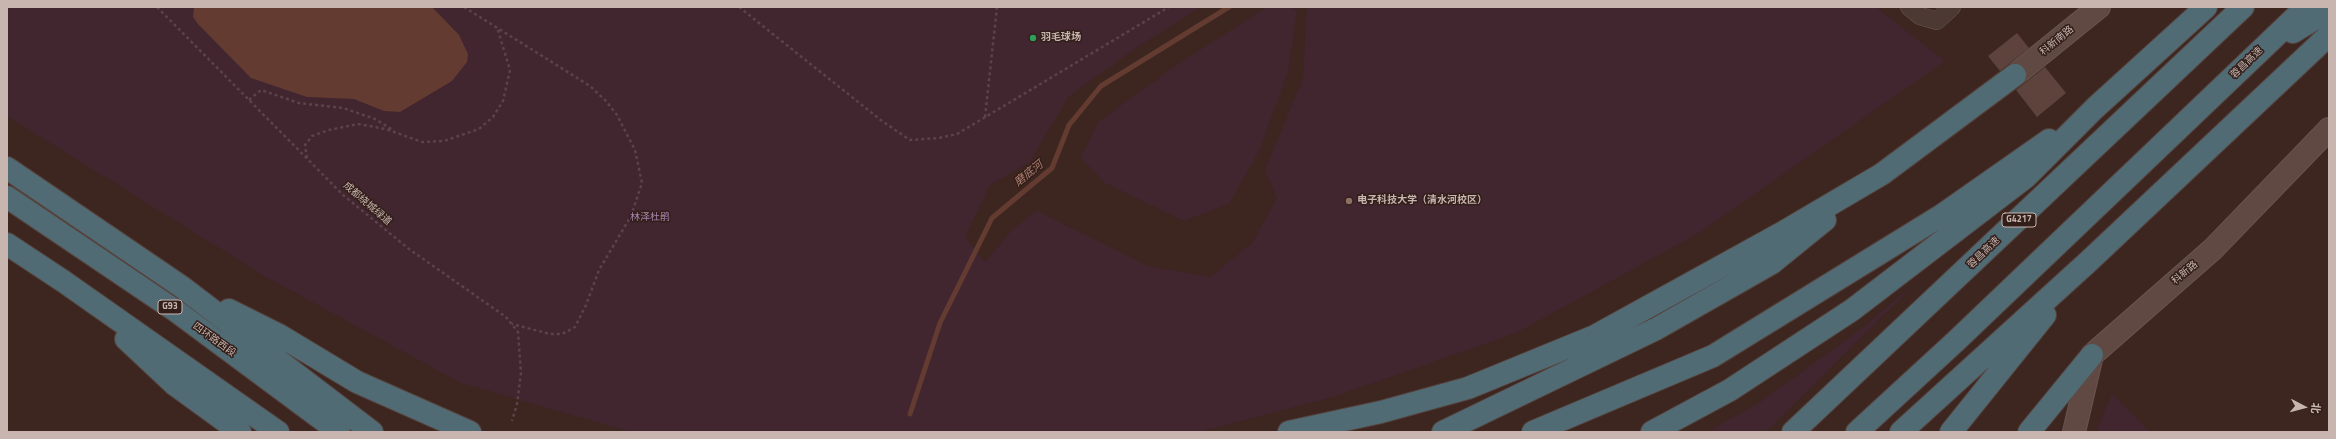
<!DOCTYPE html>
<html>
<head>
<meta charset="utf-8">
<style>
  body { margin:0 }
  #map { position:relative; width:2336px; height:439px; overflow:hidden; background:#3d2620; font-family:"Titillium Web","Noto Sans SC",sans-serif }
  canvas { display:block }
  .frame { position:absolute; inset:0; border:8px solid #c9b5b0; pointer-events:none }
  .north { position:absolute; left:2284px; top:387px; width:40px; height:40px; -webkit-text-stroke:3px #321f1a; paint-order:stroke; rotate:96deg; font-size:11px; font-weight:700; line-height:16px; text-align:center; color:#c9b5b0 }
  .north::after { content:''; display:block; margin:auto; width:14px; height:18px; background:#c9b5b0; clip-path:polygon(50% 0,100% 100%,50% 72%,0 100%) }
</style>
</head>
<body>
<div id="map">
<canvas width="2336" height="439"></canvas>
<div class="frame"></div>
<div class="north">北</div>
</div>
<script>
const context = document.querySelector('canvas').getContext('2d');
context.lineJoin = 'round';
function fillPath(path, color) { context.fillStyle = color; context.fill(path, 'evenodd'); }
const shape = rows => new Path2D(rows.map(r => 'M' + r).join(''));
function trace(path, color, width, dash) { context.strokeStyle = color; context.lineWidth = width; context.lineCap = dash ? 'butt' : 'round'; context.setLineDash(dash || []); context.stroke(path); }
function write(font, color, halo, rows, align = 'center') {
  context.font = font + ' "Titillium Web","Noto Sans SC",sans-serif'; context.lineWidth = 3; context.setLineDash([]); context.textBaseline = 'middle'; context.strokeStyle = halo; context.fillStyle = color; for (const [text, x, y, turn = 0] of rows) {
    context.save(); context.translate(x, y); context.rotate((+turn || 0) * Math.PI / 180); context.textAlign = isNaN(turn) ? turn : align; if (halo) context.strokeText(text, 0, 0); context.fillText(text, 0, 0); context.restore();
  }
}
const green = shape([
  [7,7,1201,7,1139,46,1068,97,1030,162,990,185,965,237,985,262,1013,229,1037,211,1148,266,1210,277,1252,243,1277,198,1265,170,1303,78,1307,7,1876,7,1945,61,1699,233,1516,333,1333,397,1198,432,631,432,461,383,266,277,7,116],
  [1266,7,1289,7,1297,10,1288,72,1258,153,1229,204,1184,221,1105,183,1081,158,1098,122,1174,67],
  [1918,281,1766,432,1707,432,1759,403,1861,329],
  [2112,394,2150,432,2098,432,2098,426]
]);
const water = shape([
  [194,7,432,7,459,35,468,54,467,62,452,81,400,112,384,111,354,99,307,97,251,78,198,24,193,17]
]);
const stream = shape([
  [910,414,940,323,992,218,1052,168,1069,125,1101,86,1229,7]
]);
const building = shape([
  [2017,33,2029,48,2000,71,1988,56],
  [2045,67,2066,93,2037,117,2016,90]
]);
const path = shape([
  [157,7,343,195,409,249,506,317,518,332,521,373,517,404,512,421],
  [464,7,590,86,606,101,617,115,635,150,642,183,631,216,599,270,586,305,575,327,562,334,550,334,512,324],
  [739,7,882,121,910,140,939,138,957,134,1169,7],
  [249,100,261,90,299,103,343,108,375,119,393,130],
  [985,117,997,7],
  [307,158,305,145,312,136,329,130,358,124,386,129,422,142,444,141,479,129,493,117,503,101,510,70,497,27]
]);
const street = shape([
  [1909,7,1920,16,1937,21,1952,7]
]);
const secondary = shape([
  [2015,75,2099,7],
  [2074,432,2092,355,2213,249,2329,129]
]);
const highway = shape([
  [2293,32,2329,10],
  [7,168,182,287,372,432],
  [7,197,176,311,339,432],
  [7,244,63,281,278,432],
  [229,310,279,335,357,382,470,432],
  [126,339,174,384,240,432],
  [1289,432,1381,412,1468,388,1595,336,1780,234,1882,174,2015,75],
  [1443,432,1656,329,1772,263,1825,220],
  [1533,432,1713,356,1942,215,2049,140],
  [1652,432,1730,390,1852,310,2026,177,2095,108,2206,7],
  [1793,432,2243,7],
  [1857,432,1956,341,2306,7],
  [1901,432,2089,261,2329,35],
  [1951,432,2045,315],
  [2029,432,2092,355]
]);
const markers = [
  [1033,38,4,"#2e9e5b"],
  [1349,201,4,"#8d6e63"]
];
const shields = [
  [2019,220,34],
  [170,307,24]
];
const shieldNames = [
  ["G4217",2019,220],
  ["G93",170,307]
];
const poiNames = [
  ["羽毛球场",1041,38],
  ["电子科技大学（清水河校区）",1357,201]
];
const streetNames = [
  ["科新南路",2057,41,-39],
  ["蓉昌高速",2247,63,-44],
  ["成都绕城绿道",367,204,41],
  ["蓉昌高速",1984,253,-44],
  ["科新路",2185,273,-40],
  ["四环路西段",214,340,36]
];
const parkNames = [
  ["林泽杜鹃",650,218]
];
const waterNames = [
  ["磨底河",1029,174,-39]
];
fillPath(green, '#41252f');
fillPath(water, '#633b31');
trace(stream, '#633b31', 5);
fillPath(building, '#5d433c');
trace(street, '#685550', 18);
trace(secondary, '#685550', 24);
trace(highway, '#55423d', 24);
trace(path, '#5d424a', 2.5, [3, 3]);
trace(street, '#4d3934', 17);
trace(secondary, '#604942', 22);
trace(highway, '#516b74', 22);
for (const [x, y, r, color] of markers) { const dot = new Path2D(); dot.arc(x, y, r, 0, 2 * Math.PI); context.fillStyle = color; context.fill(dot); trace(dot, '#321f1a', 1.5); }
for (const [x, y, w] of shields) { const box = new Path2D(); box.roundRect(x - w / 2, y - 7, w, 14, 3); context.fillStyle = '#321f1a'; context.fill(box); trace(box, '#c9b5b0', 1); }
write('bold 9px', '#c9b5b0', null, shieldNames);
write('bold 10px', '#c9b5b0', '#321f1a', poiNames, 'left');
write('10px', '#c9b5b0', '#321f1a', streetNames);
write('10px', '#a983b0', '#321f1a', parkNames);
write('italic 11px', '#b38174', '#321f1a', waterNames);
</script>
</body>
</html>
